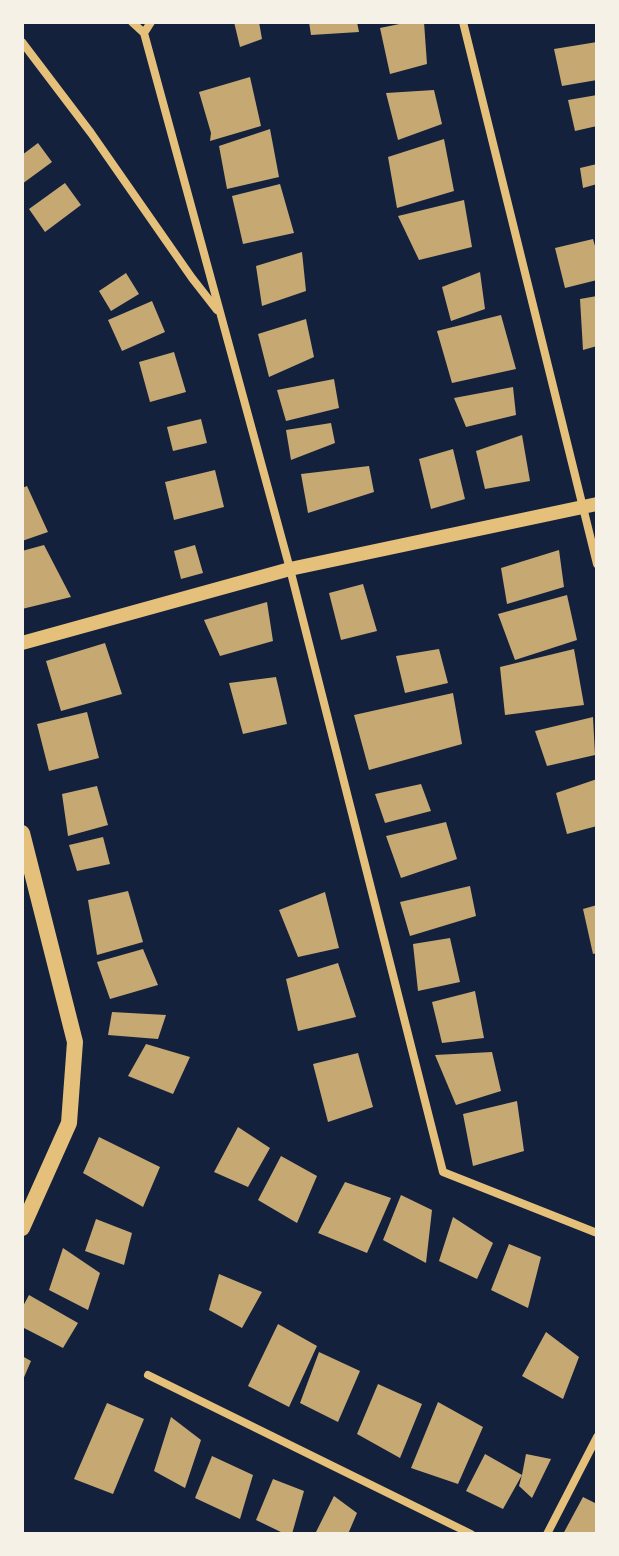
<!DOCTYPE html>
<html>
<head>
<meta charset="utf-8">
<style>
  body { margin:0 }
  #map { position:relative; width:619px; height:1556px; overflow:hidden; background:#14213d; font-family:Lato,sans-serif }
  canvas { display:block }
  .frame { position:absolute; inset:0; border:24px solid #f6f1e7; pointer-events:none }
</style>
</head>
<body>
<div id="map">
<canvas width="619" height="1556"></canvas>
<div class="frame"></div>
</div>
<script>
const context = document.querySelector('canvas').getContext('2d');
context.lineJoin = 'round';
function fillPath(path, color) { context.fillStyle = color; context.fill(path, 'evenodd'); }
const shape = rows => new Path2D(rows.map(r => 'M' + r).join(''));
function trace(path, color, width, dash) { context.strokeStyle = color; context.lineWidth = width; context.lineCap = dash ? 'butt' : 'round'; context.setLineDash(dash || []); context.stroke(path); }
const building = shape([
  [234,22,259,22,262,39,240,47],
  [309,22,357,22,359,32,311,35],
  [409,22,424,22,427,64,390,74,380,28],
  [597,42,597,80,562,86,554,49],
  [250,77,261,126,210,141,211,133,199,92],
  [434,90,442,124,398,140,386,93],
  [597,95,597,126,575,131,568,100],
  [270,129,279,177,227,189,219,146],
  [444,139,454,191,397,208,388,157],
  [38,143,52,162,22,184,22,155],
  [597,164,597,184,583,188,580,168],
  [65,183,81,205,45,232,29,209],
  [280,184,294,233,243,244,232,196],
  [464,200,472,247,419,260,398,216],
  [593,239,597,253,597,280,565,288,555,248],
  [302,252,306,291,262,306,256,266],
  [480,272,485,309,451,321,442,287],
  [126,273,139,294,111,311,99,291],
  [597,296,597,346,583,350,580,299],
  [152,301,165,332,122,351,108,320],
  [501,315,516,369,452,383,437,331],
  [306,319,314,357,269,377,258,334],
  [174,352,186,392,150,402,139,362],
  [334,379,339,408,286,421,277,390],
  [513,387,516,415,466,427,454,398],
  [201,419,207,443,173,451,167,427],
  [331,423,335,443,291,460,286,430],
  [522,435,530,481,485,489,476,451],
  [453,449,465,499,431,509,419,459],
  [369,466,374,492,308,513,301,474],
  [215,470,224,507,174,520,165,482],
  [27,486,48,532,22,541,22,488],
  [44,545,71,597,22,609,22,551],
  [195,545,203,573,181,579,174,551],
  [559,550,564,587,507,604,501,568],
  [363,584,377,631,341,640,329,593],
  [567,595,577,640,515,660,498,614],
  [267,602,273,641,220,656,204,620],
  [105,643,122,694,61,711,46,661],
  [439,649,448,683,405,693,396,656],
  [574,649,584,705,505,715,500,667],
  [276,677,287,724,243,734,229,683],
  [453,693,462,744,369,770,354,715],
  [87,712,99,758,49,771,37,724],
  [593,717,595,755,547,766,535,731],
  [597,779,597,826,567,834,556,793],
  [421,784,431,811,385,823,375,794],
  [97,786,108,825,68,836,62,794],
  [446,822,457,859,401,878,386,836],
  [103,837,110,864,77,871,69,845],
  [470,886,476,916,410,936,400,902],
  [128,891,143,942,97,955,88,900],
  [325,892,339,948,298,957,279,910],
  [597,905,597,953,593,954,583,909],
  [450,938,460,982,418,991,413,944],
  [143,949,158,985,110,999,97,962],
  [338,963,356,1017,298,1031,286,979],
  [475,991,484,1038,442,1043,432,1002],
  [112,1012,166,1015,158,1039,108,1035],
  [146,1044,190,1057,173,1094,128,1076],
  [492,1052,501,1091,456,1105,435,1055],
  [358,1053,373,1107,328,1122,313,1064],
  [517,1101,524,1151,473,1166,463,1114],
  [238,1127,270,1148,248,1187,214,1172],
  [99,1137,160,1167,143,1207,83,1173],
  [281,1156,317,1176,297,1223,258,1200],
  [345,1182,391,1198,367,1253,318,1233],
  [401,1195,432,1210,426,1263,383,1240],
  [453,1217,493,1243,477,1279,439,1261],
  [96,1219,132,1233,124,1265,85,1251],
  [509,1244,541,1257,528,1308,491,1290],
  [63,1248,100,1273,88,1310,49,1290],
  [219,1274,262,1292,242,1328,209,1310],
  [29,1295,78,1323,63,1348,22,1327,22,1308],
  [278,1324,317,1346,289,1407,248,1386],
  [546,1332,579,1357,563,1399,522,1376],
  [319,1352,360,1371,338,1422,300,1403],
  [22,1356,31,1361,22,1382],
  [378,1384,422,1404,400,1458,357,1434],
  [438,1402,483,1427,458,1484,411,1468],
  [107,1403,144,1419,113,1494,74,1479],
  [171,1417,201,1440,185,1488,154,1471],
  [485,1454,522,1475,526,1454,551,1459,532,1498,519,1486,522,1475,503,1509,466,1491],
  [212,1456,253,1475,240,1519,195,1498],
  [273,1479,304,1491,292,1534,285,1534,256,1520],
  [334,1496,357,1513,348,1534,315,1534],
  [583,1497,597,1504,597,1534,563,1534]
]);
const minor = shape([
  [132,22,144,33,290,569,443,1172,597,1233],
  [463,22,597,564],
  [144,33,151,22],
  [22,42,91,133,192,278,217,310],
  [148,1375,471,1534],
  [547,1534,597,1437]
]);
const tertiary = shape([
  [22,643,290,569,597,504]
]);
const secondary = shape([
  [22,833,75,1042,69,1123,22,1228]
]);
fillPath(building, '#c6a872');
trace(minor, '#e5c07b', 8);
trace(tertiary, '#e5c07b', 14);
trace(secondary, '#e5c07b', 16);
</script>
</body>
</html>
